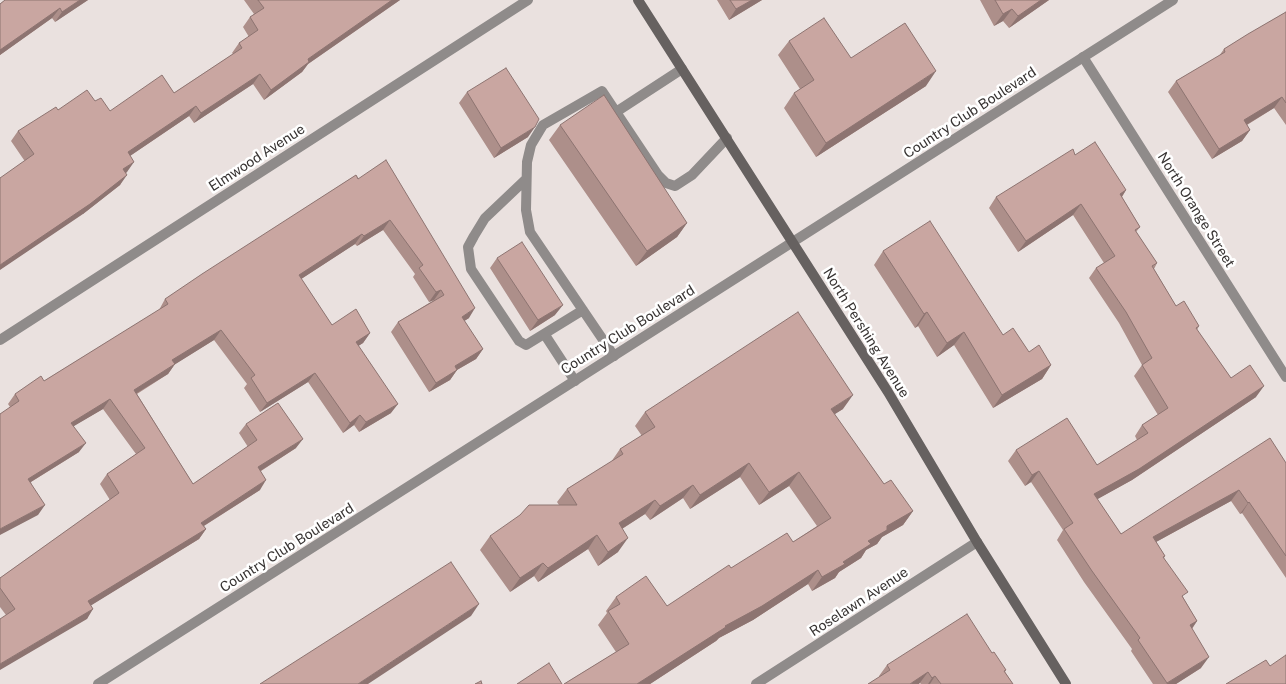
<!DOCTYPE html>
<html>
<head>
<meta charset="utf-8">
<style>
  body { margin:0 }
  canvas { display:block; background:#eae1df }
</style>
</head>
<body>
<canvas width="1286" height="684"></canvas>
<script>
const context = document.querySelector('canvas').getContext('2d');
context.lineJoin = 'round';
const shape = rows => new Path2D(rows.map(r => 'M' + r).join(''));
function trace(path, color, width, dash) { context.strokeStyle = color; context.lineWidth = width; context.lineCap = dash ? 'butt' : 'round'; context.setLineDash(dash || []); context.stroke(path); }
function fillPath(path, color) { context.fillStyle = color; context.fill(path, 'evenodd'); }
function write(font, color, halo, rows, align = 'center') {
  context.font = font + ' "Public Sans",sans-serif'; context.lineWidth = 5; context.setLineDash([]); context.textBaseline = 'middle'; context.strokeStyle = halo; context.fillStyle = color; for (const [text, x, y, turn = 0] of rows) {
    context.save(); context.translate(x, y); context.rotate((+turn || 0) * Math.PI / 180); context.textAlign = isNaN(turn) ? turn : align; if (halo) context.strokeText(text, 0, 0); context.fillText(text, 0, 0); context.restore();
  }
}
const service = shape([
  [616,112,658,175,666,183,675,186,692,175,727,138],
  [525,180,485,218,474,236,468,247,471,269,519,341,526,345,583,310],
  [545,335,575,381],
  [614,356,530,232,526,210,527,162,531,145,543,125,602,91,616,112,682,69]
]);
const minor = shape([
  [1083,57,1286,377],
  [0,340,528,0],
  [756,684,977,542]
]);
const tertiary = shape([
  [98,684,1173,0]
]);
const secondary = shape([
  [638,0,888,392,977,542,1066,684]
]);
const wall = shape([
  [5,0,88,0,55,22,52,18,0,55,0,4],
  [244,0,400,0,308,64,302,72,264,100,253,84,194,123,189,116,130,156,127,172,126,173,120,185,83,214,24,160,11,141,18,131,58,110,95,101,110,111,174,93,233,54,232,53,239,43,249,37,243,27,250,17,254,14],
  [717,0,762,0,729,20],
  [980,0,1049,0,1009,28,1003,21,994,26],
  [1286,12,1286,125,1274,108,1247,125,1250,130,1242,141,1212,159,1168,92,1176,81,1219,56,1224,49],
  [789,41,851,58,926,86,816,157,784,108,794,93,800,89,778,55],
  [467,92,528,137,494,158,459,103],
  [560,125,687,223,677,237,636,266,549,140],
  [1075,155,1126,190,1122,197,1140,227,1136,232,1157,263,1154,269,1176,306,1199,326,1197,330,1231,378,1256,397,1132,480,1097,499,1121,534,1286,463,1286,578,1242,513,1240,514,1231,501,1156,542,1165,556,1164,558,1184,599,1197,621,1192,629,1201,668,1176,684,1153,684,1131,651,1132,649,1084,582,1057,540,1063,530,1031,482,1025,486,1008,461,1016,450,1097,465,1137,440,1135,436,1142,425,1158,415,1134,376,1142,365,1119,323,1089,278,1096,268,1104,263,1073,215,1018,252,989,208,996,197],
  [356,175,469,318,464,321,483,349,476,359,457,370,450,380,429,392,391,332,398,322,434,300,429,302,413,277,415,274,383,230,357,246,355,244,301,279,332,325,370,333,363,343,358,346,391,413,359,432,354,425,343,433,308,382,260,412,244,388,247,384,214,340,175,364,168,374,137,394,193,484,248,447,239,433,246,424,296,448,261,471,260,490,204,526,206,529,199,539,91,605,87,619,6,615,0,607,0,578,110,500,100,484,107,474,136,454,103,409,73,426,79,452,31,482,38,515,10,407,8,404,15,394,44,381,159,310,165,299],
  [883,251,1003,335,1029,352,1051,365,1042,379,993,408,954,345,937,357,918,326,915,328,874,265],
  [497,258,555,315,530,331,490,268],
  [843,409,834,414,884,484,913,511,903,525,882,537,877,544,866,550,861,558,839,572,835,578,812,591,808,584,753,620,719,638,716,641,650,684,564,684,616,652,598,625,607,613,606,611,616,597,667,606,731,568,793,542,817,526,789,486,759,505,740,477,690,509,683,498,650,520,645,514,622,529,618,552,598,566,588,549,538,582,534,576,510,592,480,550,490,536,559,505,557,502,567,489,611,462,620,449,642,436,635,426,645,412],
  [992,653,1006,670,1005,672,1013,684,921,684,920,683,879,677,879,676,887,665]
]);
const shadedWall = shape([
  [80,0,88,0,55,22,62,12],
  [392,0,400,0,308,64,302,72,264,100,271,90,308,59],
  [752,0,762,0,729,20,736,9],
  [1041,0,1049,0,1009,28,1018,16],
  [60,8,52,18,0,55,0,50],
  [1012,9,1003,21,994,26,1003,14],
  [936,71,926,86,816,157,826,143],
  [260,74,253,84,194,123,201,113],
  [1282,97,1274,108,1236,131,1244,120],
  [196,106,189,116,121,162,128,152],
  [535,127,528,137,494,158,501,148],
  [1250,130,1242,141,1212,159,1219,149],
  [134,162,127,172,116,179,123,169],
  [127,175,120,185,83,214,0,270,0,265],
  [1126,190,1119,201,1120,194],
  [1081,204,1073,215,1018,252,1026,241],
  [390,220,383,230,357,246,364,236],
  [687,223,677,237,636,266,647,251],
  [362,234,355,244,292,285,299,275],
  [441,290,434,300,429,302,436,292],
  [563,305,555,315,530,331,538,320],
  [475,308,469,318,455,327,462,317],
  [927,312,918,326,915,328,924,314],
  [221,330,214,340,166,370,172,360],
  [964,332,954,345,937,357,947,343],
  [370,333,363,343,349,352,356,342],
  [483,349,476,359,448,375,455,366],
  [175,364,168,374,127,399,134,390],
  [1051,365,1042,379,993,408,1002,395],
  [457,370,450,380,429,392,436,383],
  [315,373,308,382,260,412,267,403],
  [1264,386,1256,397,1132,480,1087,505,1094,494],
  [853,395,843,409,821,423,831,409],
  [110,399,103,409,64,432,71,423],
  [398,404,391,413,359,432,366,422],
  [360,415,354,425,343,433,350,423],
  [303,439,296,448,251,477,258,467],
  [86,443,79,452,21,488,28,479],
  [749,463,740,477,690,509,700,495],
  [1039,471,1031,482,1025,486,1032,475],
  [799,472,789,486,759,505,769,492],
  [266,480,260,490,194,532,201,523],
  [693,485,683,498,650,520,660,506],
  [1239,490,1231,501,1145,548,1153,537],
  [655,500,645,514,609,537,619,523],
  [1249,502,1242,513,1240,514,1248,503],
  [45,505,38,515,0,535,0,529],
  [913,511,903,525,882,537,877,544,866,550,861,558,839,572,835,578,812,591,822,577,843,562,887,526],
  [206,529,199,539,82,611,88,601],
  [597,535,588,549,538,582,548,568],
  [628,538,618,552,598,566,608,552],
  [543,563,534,576,510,592,520,578],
  [818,570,808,584,753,620,719,638,716,641,650,684,637,684,725,626],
  [479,604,471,616,368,684,358,684],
  [93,609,87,619,0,670,0,664],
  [1197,621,1190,631,1190,625],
  [1209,657,1201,668,1176,684,1166,684],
  [928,672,919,684,910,684],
  [935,676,930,684,928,684,932,678]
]);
const building = shape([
  [5,0,80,0,62,12,60,8,0,50,0,4,5,0],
  [258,0,392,0,308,59,309,62,271,90,260,74,201,113,196,106,128,152,134,162,123,169,127,175,90,204,0,265,0,178,34,154,18,131,56,107,58,110,87,90,95,101,101,98,110,111,162,75,174,93,242,48,239,43,258,30,250,17,264,8,258,0],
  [730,0,752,0,736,9,730,0],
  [995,0,1041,0,1018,16,1012,9,1003,14,995,0],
  [1286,12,1286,103,1282,97,1244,120,1250,130,1219,149,1176,81,1225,52,1224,49,1248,34,1286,12],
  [824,18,851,58,905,23,936,71,826,143,794,93,814,80,789,41,824,18],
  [506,68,539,119,535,127,501,148,467,92,506,68],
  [604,95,687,223,647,251,560,125,604,95],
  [1095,142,1126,190,1120,194,1140,227,1135,230,1157,263,1152,266,1176,306,1184,301,1199,326,1196,328,1231,378,1250,365,1264,386,1139,469,1094,494,1121,534,1270,438,1286,463,1286,556,1249,502,1248,503,1239,490,1153,537,1165,556,1163,557,1188,592,1182,596,1197,621,1190,625,1209,657,1167,683,1138,640,1140,638,1092,571,1064,529,1073,523,1039,471,1032,475,1016,450,1067,418,1097,465,1148,433,1142,425,1168,408,1142,365,1152,358,1126,312,1096,268,1115,256,1081,204,1026,241,996,197,1073,149,1075,155,1095,142],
  [386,160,475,308,462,317,483,349,455,366,457,370,436,383,398,322,444,295,441,290,436,292,419,268,423,265,390,220,364,236,362,234,299,275,332,325,356,309,370,333,356,342,398,404,366,422,360,415,350,423,315,373,267,403,251,378,255,375,221,330,172,360,175,364,134,390,193,484,257,440,246,424,278,403,303,439,258,467,266,480,201,523,206,529,88,601,93,609,0,664,0,619,15,609,0,588,0,578,119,493,107,474,145,448,110,399,71,423,86,443,28,479,45,505,0,529,0,414,19,401,15,394,41,376,44,381,110,340,168,304,165,299,202,274,356,175,358,179,386,160],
  [930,221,1003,335,1013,328,1029,352,1039,345,1051,365,1002,395,964,332,947,343,927,312,924,314,883,251,930,221],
  [522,242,563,305,538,320,497,258,522,242],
  [798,312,853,395,831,409,884,484,891,480,913,511,887,526,887,530,868,541,871,544,843,562,845,564,822,577,818,570,762,606,725,626,726,627,637,684,564,684,629,644,608,611,620,604,616,597,646,576,667,606,729,565,731,568,787,533,793,542,831,518,799,472,769,492,749,463,700,495,693,485,660,506,655,500,619,523,628,538,608,552,597,535,548,568,543,563,520,578,490,536,520,515,529,505,577,505,567,489,623,454,620,449,655,427,645,412,798,312],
  [451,562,479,604,358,684,260,684,451,562],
  [967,614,992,653,994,652,1006,670,1004,671,1013,684,941,684,935,676,932,678,928,672,910,684,868,684,890,670,887,665,967,614],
  [1286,655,1286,684,1226,684,1266,660,1270,666,1286,655],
  [549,663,562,684,517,684,549,663],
  [481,681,482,684,475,684,481,681]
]);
const streetNames = [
  ["Country Club Boulevard",970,113,-33],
  ["Elmwood Avenue",257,158,-33],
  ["North Orange Street",1196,210,58],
  ["Country Club Boulevard",628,330,-32],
  ["North Pershing Avenue",866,333,58],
  ["Country Club Boulevard",287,548,-32],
  ["Roselawn Avenue",859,602,-33]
];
trace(service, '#8f8b8a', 10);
trace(minor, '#8f8b8a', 10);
trace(tertiary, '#8f8b8a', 10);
trace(secondary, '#666160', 10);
fillPath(wall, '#ad8f8a');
fillPath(shadedWall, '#8d7471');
fillPath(building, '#c9a6a1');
trace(building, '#8d7471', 1);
write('14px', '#373332', '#fff', streetNames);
</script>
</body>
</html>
